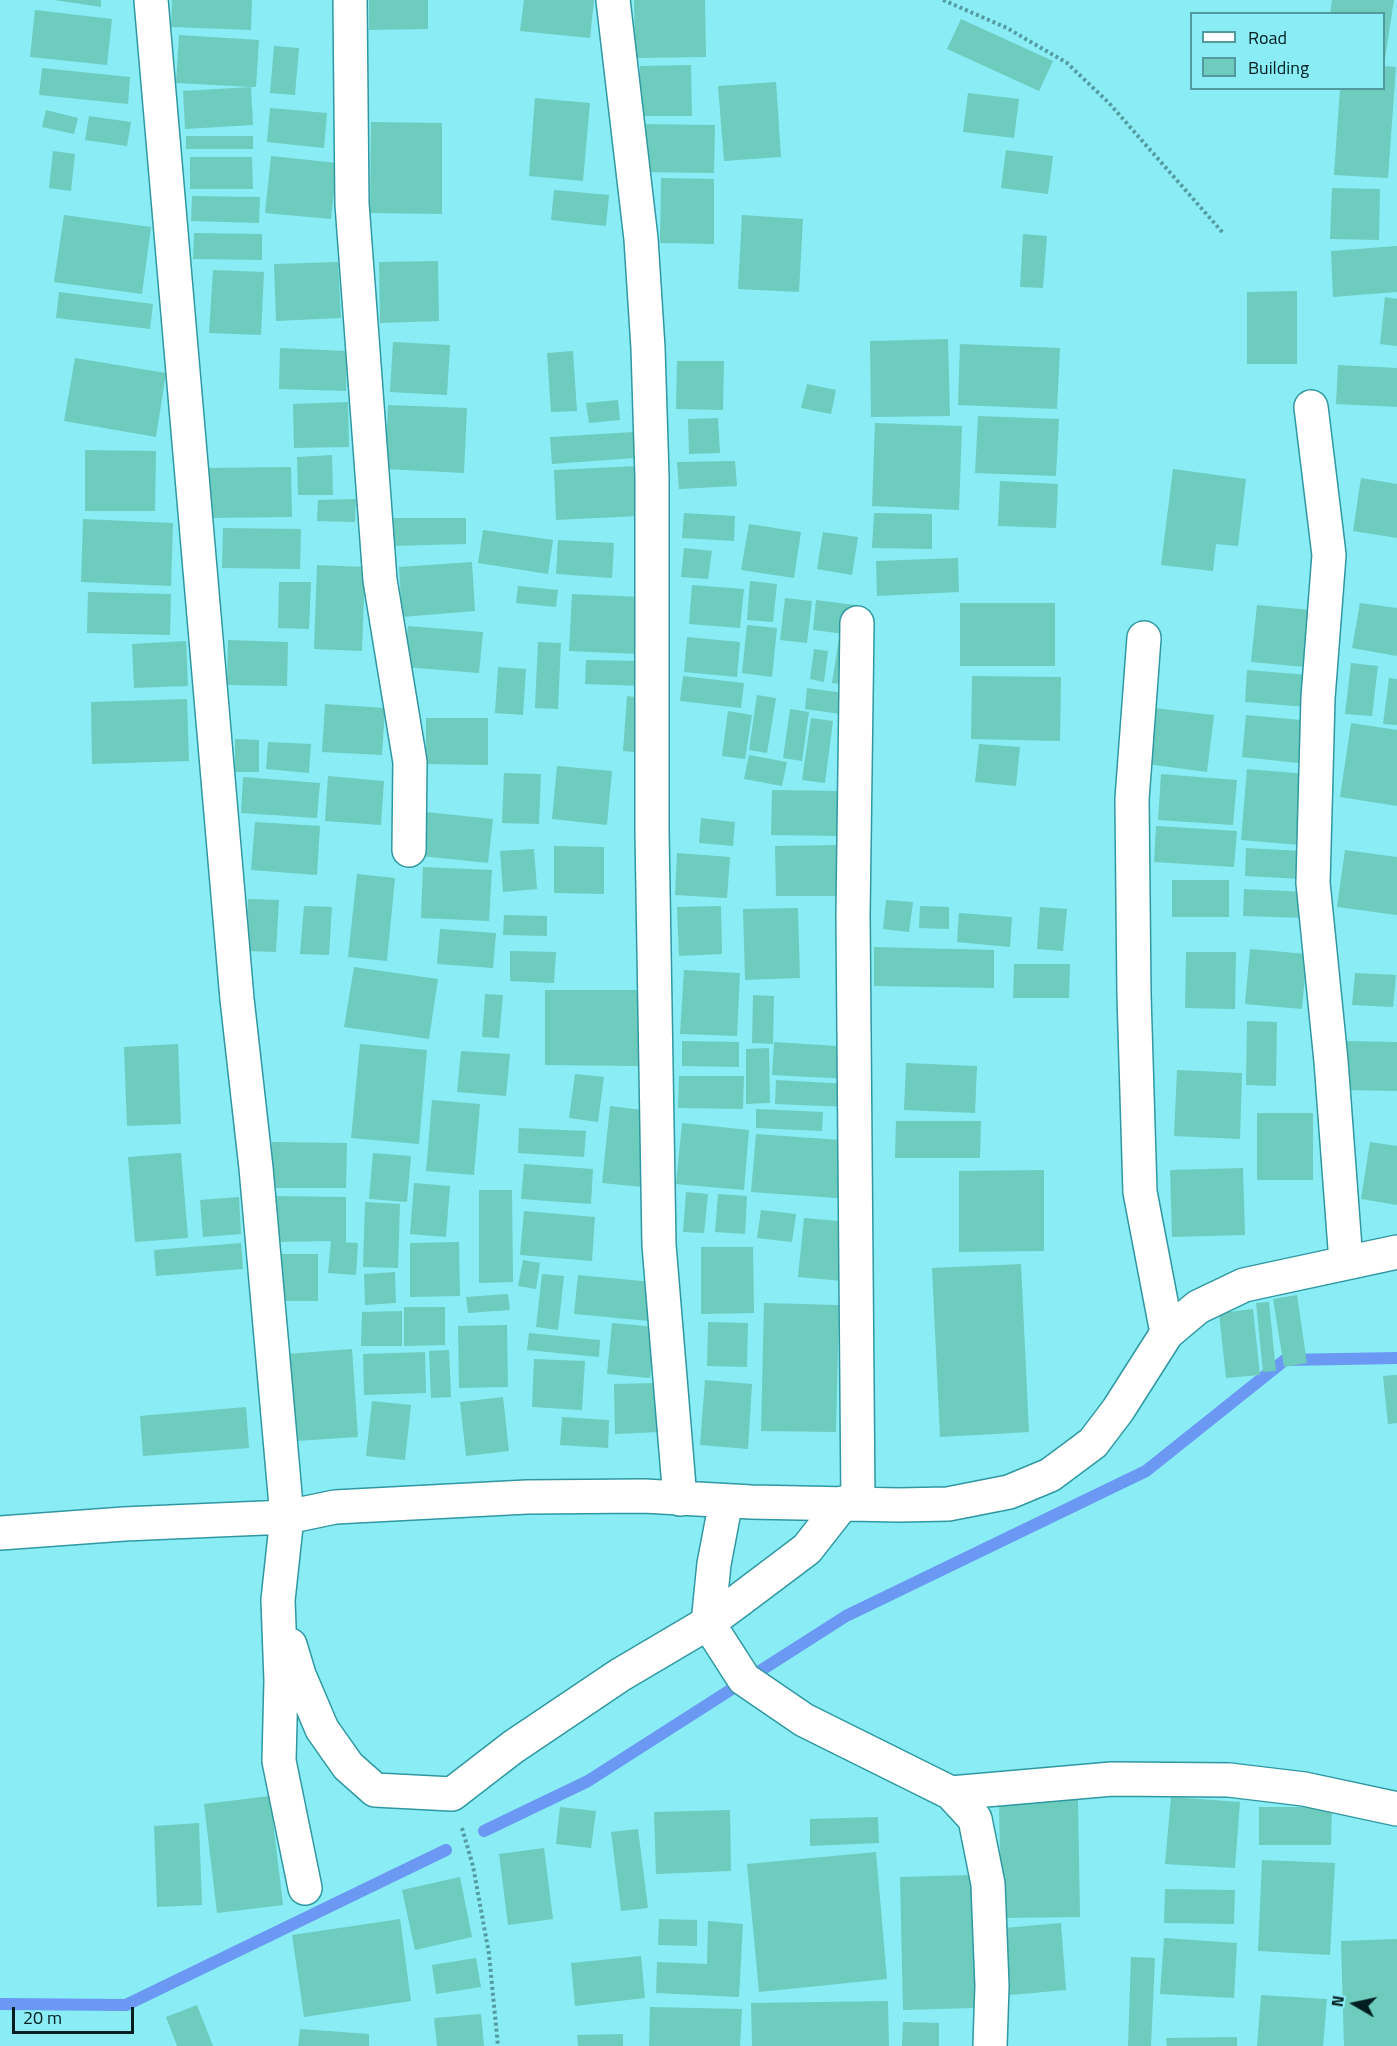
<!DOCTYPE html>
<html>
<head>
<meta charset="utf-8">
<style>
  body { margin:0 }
  #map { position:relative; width:1397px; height:2046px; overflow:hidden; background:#8aecf5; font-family:"Titillium Web",sans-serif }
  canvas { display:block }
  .legend { position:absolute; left:1190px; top:12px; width:195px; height:78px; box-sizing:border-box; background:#8aecf5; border:2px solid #539aa0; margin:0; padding:8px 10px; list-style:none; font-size:18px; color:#001e20 }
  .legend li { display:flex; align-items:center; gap:12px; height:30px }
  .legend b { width:30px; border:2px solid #539aa0 }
  .north { position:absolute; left:1325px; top:1974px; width:60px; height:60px; -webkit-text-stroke:4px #8aecf5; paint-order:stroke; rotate:279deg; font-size:16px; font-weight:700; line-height:24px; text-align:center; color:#001e20 }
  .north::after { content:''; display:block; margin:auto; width:21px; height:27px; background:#001e20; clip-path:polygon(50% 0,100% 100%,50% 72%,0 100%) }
  .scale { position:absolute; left:12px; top:2007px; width:122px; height:27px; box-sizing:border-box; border:3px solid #001e20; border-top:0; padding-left:8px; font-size:18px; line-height:21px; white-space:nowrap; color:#001e20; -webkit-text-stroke:4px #8aecf5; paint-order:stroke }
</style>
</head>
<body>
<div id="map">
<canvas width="1397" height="2046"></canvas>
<ul class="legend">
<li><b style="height:8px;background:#fff"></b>Road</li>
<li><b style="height:16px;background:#6dccbd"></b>Building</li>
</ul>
<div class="north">N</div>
<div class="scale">20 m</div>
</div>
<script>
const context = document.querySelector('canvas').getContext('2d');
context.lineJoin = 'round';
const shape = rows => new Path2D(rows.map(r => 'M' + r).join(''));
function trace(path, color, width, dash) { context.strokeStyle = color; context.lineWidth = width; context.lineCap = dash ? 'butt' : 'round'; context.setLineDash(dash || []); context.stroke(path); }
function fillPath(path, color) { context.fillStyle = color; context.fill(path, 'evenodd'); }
const stream = shape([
  [484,1831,588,1781,846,1616,1146,1471,1285,1360,1397,1358],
  [0,2004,126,2005,446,1850]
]);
const building = shape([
  [54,0,101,0,101,7],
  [172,0,252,0,251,30,171,27],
  [369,0,428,0,428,29,369,30],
  [524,0,594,0,590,38,520,31],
  [634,0,705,0,706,57,635,58],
  [1332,0,1394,0,1385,59,1384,14,1330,14],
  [35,10,112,19,107,65,30,57],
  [961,19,1053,61,1039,91,947,49],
  [179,35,259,40,256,87,251,87,253,125,185,129,183,91,251,87,176,83],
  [274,46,299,48,295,95,270,93],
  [691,65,692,116,640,116,640,66],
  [1384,66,1396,67,1388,178,1334,175,1340,88,1384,88],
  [42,68,130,77,128,104,39,95],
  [776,82,781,157,724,161,718,86],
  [968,93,1019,99,1014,138,963,132],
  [535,98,590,103,583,181,529,176],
  [270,108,327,113,324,148,267,142],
  [46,110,78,118,74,134,42,127],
  [89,116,131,122,127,146,85,140],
  [371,122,442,123,442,214,370,213],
  [639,124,715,125,714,173,638,172],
  [186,136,253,136,253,149,186,149],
  [1006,150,1053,156,1048,194,1001,188],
  [53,151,75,154,71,191,49,188],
  [271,156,337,163,331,219,265,213],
  [190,157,252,157,253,189,190,189],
  [661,178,714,179,714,244,660,243],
  [1332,188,1380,189,1379,240,1330,239],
  [554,190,609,195,606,226,551,220],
  [192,196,260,197,259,223,191,221],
  [64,215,151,227,142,294,54,282],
  [742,215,803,219,799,292,738,289],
  [194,233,262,234,262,260,193,259],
  [1023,234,1047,236,1043,288,1020,287],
  [1397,246,1397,292,1333,297,1331,251],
  [438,261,439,321,380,323,379,262],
  [338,262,341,318,276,321,274,264],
  [213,270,264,272,261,335,209,333],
  [1297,291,1297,364,1247,364,1247,292],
  [59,292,153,304,150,329,56,318],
  [1385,297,1397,299,1397,346,1380,344],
  [948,339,950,416,871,417,870,341],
  [393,342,450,345,447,395,390,392],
  [960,344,1060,348,1057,409,958,405],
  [280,348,347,351,346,391,279,389],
  [573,351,577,411,551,412,547,353],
  [75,358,166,373,156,437,64,421],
  [677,361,724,361,723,410,676,409],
  [1338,365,1397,368,1397,407,1336,404],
  [807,384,836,390,831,414,801,408],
  [618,400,620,420,589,423,586,403],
  [348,402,349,447,294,448,293,404],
  [388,405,467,408,464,473,385,469],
  [978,416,1059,419,1056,476,975,473],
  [718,418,720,453,689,454,688,419],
  [875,423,962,426,959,510,872,506],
  [634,432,635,458,552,464,550,437],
  [85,450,156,451,155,511,85,511],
  [332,455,333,495,298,495,297,457],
  [735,461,737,486,679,489,677,462],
  [637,466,640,516,556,520,554,470],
  [291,467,292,517,207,518,207,468],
  [1173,469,1246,479,1238,546,1216,544,1213,571,1161,565],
  [1361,478,1397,484,1397,538,1353,531],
  [1000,481,1058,484,1056,528,998,526],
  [356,499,355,522,317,521,318,500],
  [684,513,735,516,734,541,682,538],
  [874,513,932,514,932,549,872,548],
  [393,518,466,518,466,544,393,546],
  [83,519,173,523,171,586,81,582],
  [749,524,801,532,794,578,741,570],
  [223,528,301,529,300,569,222,568],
  [483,530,553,540,548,574,478,563],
  [823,532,858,537,852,575,817,569],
  [558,540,614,543,612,578,556,574],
  [684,548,712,551,708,579,681,577],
  [958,558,959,592,877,596,876,561],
  [472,562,475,611,402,617,399,567],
  [317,565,365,567,362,651,314,649],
  [750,581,777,584,773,622,747,620],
  [279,582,311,582,309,629,278,628],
  [692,585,744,589,740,628,689,624],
  [518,586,558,590,556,607,516,603],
  [88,592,171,594,170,635,87,633],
  [572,594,640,597,638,654,569,651],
  [785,598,812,601,807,643,780,640],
  [816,600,855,605,852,635,813,630],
  [960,603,1055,603,1055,666,960,666],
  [1360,603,1397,608,1397,656,1352,648],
  [1257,605,1311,610,1305,667,1251,662],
  [747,625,777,628,772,677,742,673],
  [408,626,483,632,479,673,404,667],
  [687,637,740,642,737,677,684,672],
  [839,638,854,641,847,685,832,683],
  [228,640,288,642,287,686,227,685],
  [186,641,188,686,134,688,132,644],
  [538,642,561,643,558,709,535,708],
  [814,649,828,651,824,682,810,679],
  [586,660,644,661,643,686,585,684],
  [1351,663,1378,666,1372,716,1345,714],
  [498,667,526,669,523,715,495,713],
  [1247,670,1308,675,1306,707,1245,702],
  [683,676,744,683,741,708,680,701],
  [972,676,1061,677,1060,741,971,739],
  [1389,678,1397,679,1397,725,1383,724],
  [807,688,851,694,848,715,805,709],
  [757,695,776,698,767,753,749,750],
  [627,696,651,699,646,753,623,751],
  [187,699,189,761,92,764,91,702],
  [325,704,385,708,382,755,322,752],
  [1154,708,1214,715,1207,772,1147,764],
  [790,709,809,712,802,761,783,758],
  [728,711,752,715,745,759,722,756],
  [1246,715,1312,721,1308,764,1242,757],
  [426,718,488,718,488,765,426,764],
  [811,718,833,721,825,783,802,780],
  [1351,723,1397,730,1397,806,1340,797],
  [235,739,259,740,259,772,235,772],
  [268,742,311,744,309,773,266,769],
  [979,744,1020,747,1016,786,975,782],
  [749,755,787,762,782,786,744,779],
  [557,766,612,771,607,825,552,819],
  [1247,769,1306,774,1300,845,1241,840],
  [504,773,541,774,539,824,502,823],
  [1161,774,1237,780,1233,825,1158,820],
  [328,776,384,781,381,825,325,821],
  [243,777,320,783,317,818,241,813],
  [772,790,839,791,838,836,771,835],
  [426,812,493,819,488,863,421,856],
  [701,818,735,822,733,846,699,843],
  [255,822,320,826,317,875,251,870],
  [1156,826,1237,831,1234,867,1154,862],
  [842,845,843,896,776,896,775,846],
  [554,846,604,847,604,894,554,893],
  [1246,848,1303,851,1302,879,1245,876],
  [534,849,537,889,503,892,500,851],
  [1345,850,1397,857,1397,915,1337,907],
  [677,853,730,857,727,898,675,895],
  [423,867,492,870,489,921,421,918],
  [357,874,395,878,387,961,348,957],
  [1172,880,1229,880,1229,917,1172,917],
  [1244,889,1306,892,1306,918,1243,916],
  [248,899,279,900,276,952,245,951],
  [886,900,913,902,909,932,883,929],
  [304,906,332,907,329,955,300,954],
  [721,906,722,954,679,956,677,907],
  [920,906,949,907,949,929,919,928],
  [1040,907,1067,909,1063,951,1037,949],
  [798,908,800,978,745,980,743,909],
  [959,913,1012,917,1010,947,957,942],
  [504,915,547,916,547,936,503,935],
  [440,929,496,933,493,968,437,964],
  [874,947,994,950,994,988,874,986],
  [1250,949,1307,954,1302,1009,1245,1004],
  [510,951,556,952,554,983,510,981],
  [1186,952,1236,952,1235,1009,1185,1008],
  [1014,964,1070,964,1069,998,1013,998],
  [354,967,438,979,429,1039,344,1027],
  [684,970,740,973,737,1036,680,1034],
  [1355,973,1396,975,1393,1007,1352,1005],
  [545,990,641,990,640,1066,545,1065],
  [485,994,503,995,499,1038,482,1037],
  [753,995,774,996,773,1044,752,1043],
  [1247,1021,1277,1022,1276,1086,1246,1085],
  [682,1041,739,1042,739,1067,682,1066],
  [1345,1041,1397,1042,1397,1091,1344,1090],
  [774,1042,853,1047,851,1079,772,1075],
  [178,1044,181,1124,127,1126,124,1047],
  [360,1044,427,1050,419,1144,351,1138],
  [769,1048,770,1103,746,1104,746,1049],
  [461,1051,510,1054,506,1096,457,1092],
  [906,1063,977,1066,975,1113,904,1110],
  [1177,1070,1242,1073,1240,1139,1174,1136],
  [575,1074,604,1077,598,1122,569,1118],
  [679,1076,744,1076,743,1109,678,1108],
  [776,1080,850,1084,849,1107,775,1104],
  [432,1100,480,1104,474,1175,426,1171],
  [610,1106,650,1111,643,1187,602,1183],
  [756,1109,823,1112,822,1131,756,1128],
  [1257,1113,1313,1113,1313,1180,1257,1180],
  [896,1121,981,1121,980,1158,895,1158],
  [682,1123,749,1130,744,1190,676,1184],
  [519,1128,586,1131,584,1157,518,1153],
  [756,1134,855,1141,850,1199,751,1192],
  [272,1142,347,1143,346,1188,271,1188],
  [1370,1142,1397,1146,1397,1205,1361,1199],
  [181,1153,188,1238,135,1242,128,1157],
  [373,1153,411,1156,407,1202,369,1199],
  [524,1164,593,1169,591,1204,521,1199],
  [1243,1168,1245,1235,1172,1237,1170,1170],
  [1044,1170,1044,1251,959,1252,959,1171],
  [414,1183,450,1186,446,1237,410,1234],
  [479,1190,512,1190,513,1282,479,1283],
  [686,1192,708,1194,704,1233,683,1232],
  [718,1194,747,1196,745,1234,715,1232],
  [273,1196,346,1197,346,1242,340,1242,358,1243,356,1275,328,1273,331,1241,273,1242],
  [239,1197,241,1234,203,1237,200,1200],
  [365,1202,400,1204,398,1268,363,1267],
  [761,1210,796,1214,792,1242,757,1238],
  [524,1211,595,1217,592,1261,520,1255],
  [804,1218,849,1222,843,1281,798,1277],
  [459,1242,460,1296,410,1297,410,1243],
  [241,1243,243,1269,156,1276,154,1250],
  [701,1247,753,1247,754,1313,701,1314],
  [280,1254,318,1254,318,1301,280,1301],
  [523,1260,540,1263,536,1289,518,1286],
  [1021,1264,1029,1432,940,1437,932,1268],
  [395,1272,396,1303,365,1305,364,1274],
  [542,1274,564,1276,558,1330,536,1327],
  [578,1275,653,1282,649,1321,574,1314],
  [508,1294,510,1310,468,1313,466,1297],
  [1297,1295,1307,1363,1284,1367,1273,1299],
  [1269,1302,1276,1371,1263,1372,1256,1303],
  [764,1303,839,1305,836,1432,761,1431],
  [404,1307,445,1307,445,1345,404,1346],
  [1253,1309,1260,1375,1226,1378,1219,1313],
  [402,1311,402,1346,361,1346,362,1312],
  [708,1322,748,1323,747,1367,707,1366],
  [612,1323,655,1327,650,1378,607,1374],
  [507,1325,508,1387,459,1388,458,1326],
  [529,1333,600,1340,599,1357,527,1350],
  [352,1349,358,1437,281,1442,274,1355],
  [449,1350,451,1397,431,1398,429,1351],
  [425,1352,426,1393,364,1395,363,1354],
  [534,1359,585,1361,582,1410,532,1407],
  [1397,1375,1397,1423,1388,1424,1383,1376],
  [705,1380,752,1384,748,1449,700,1445],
  [657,1383,658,1432,615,1434,614,1384],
  [503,1397,509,1451,466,1456,460,1402],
  [372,1401,411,1405,405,1460,366,1456],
  [246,1407,249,1448,143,1456,140,1416],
  [562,1417,609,1420,608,1448,560,1445],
  [270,1796,283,1905,217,1913,204,1804],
  [1171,1797,1240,1802,1235,1868,1165,1864],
  [999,1800,1078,1800,1080,1917,1001,1918],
  [560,1807,596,1811,591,1848,556,1844],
  [1259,1807,1332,1807,1331,1845,1259,1845],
  [730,1810,731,1871,656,1874,654,1812],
  [878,1817,879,1843,810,1846,810,1819],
  [199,1823,202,1905,157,1907,154,1826],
  [638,1829,648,1908,621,1911,611,1832],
  [544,1848,553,1919,508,1925,499,1854],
  [876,1852,887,1979,759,1992,747,1864],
  [1262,1860,1335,1863,1330,1955,1258,1951],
  [972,1875,975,2008,903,2010,900,1877],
  [460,1877,472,1937,415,1950,402,1890],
  [1165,1889,1235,1890,1234,1924,1164,1923],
  [400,1919,411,2001,304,2017,292,1935],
  [659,1919,697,1920,697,1946,658,1945],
  [708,1921,743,1924,739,1997,656,1993,657,1962,707,1964],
  [1061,1923,1066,1990,1010,1995,1005,1928],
  [1164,1938,1237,1943,1234,1998,1160,1994],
  [1397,1939,1397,2046,1344,2046,1341,1941],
  [641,1956,645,1998,575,2006,571,1963],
  [1131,1957,1155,1958,1151,2046,1128,2046],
  [476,1958,481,1987,436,1994,432,1965],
  [1261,1995,1327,1999,1323,2046,1257,2046],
  [888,2001,889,2046,752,2046,751,2003],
  [197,2005,213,2046,177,2046,166,2017],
  [650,2007,742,2009,740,2046,649,2046],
  [481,2014,484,2046,437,2046,434,2018],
  [903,2022,939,2023,939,2046,902,2046],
  [300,2029,369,2034,369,2046,298,2046],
  [623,2034,623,2046,578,2046,577,2035],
  [1237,2037,1237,2046,1167,2046,1166,2038]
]);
const path = shape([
  [943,0,1007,28,1067,63,1109,103,1224,234],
  [462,1828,473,1866,489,1954,498,2046]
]);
const minor = shape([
  [151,0,237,999,256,1168,287,1517,278,1600,281,1681,279,1761,305,1888],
  [350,0,352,204,380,580,410,762,409,850],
  [613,0,641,239,648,348,652,477,652,832,659,1245,680,1499],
  [1311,407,1329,555,1318,698,1313,883,1331,1061,1346,1262],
  [857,623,853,915,858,1504],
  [1144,638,1132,799,1134,995,1140,1192,1167,1333],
  [726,1501,714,1564,708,1623,744,1679,804,1720,951,1793,975,1819,988,1884,992,1986,990,2046],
  [0,1533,124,1524,287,1517,335,1507,527,1497,644,1496,751,1502,899,1505,948,1504,1009,1492,1050,1475,1093,1443,1118,1410,1167,1333,1198,1307,1244,1285,1397,1252],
  [290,1645,299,1675,322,1729,348,1766,375,1790,452,1794,513,1747,620,1675,708,1623,734,1604,807,1549,843,1503],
  [951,1793,1112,1779,1229,1780,1304,1789,1397,1809]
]);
trace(stream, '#6a98f3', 12);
fillPath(building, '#6dccbd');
trace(minor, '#2f98a1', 36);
trace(path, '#549ba2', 4, [3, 3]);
trace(minor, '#fff', 33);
</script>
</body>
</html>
